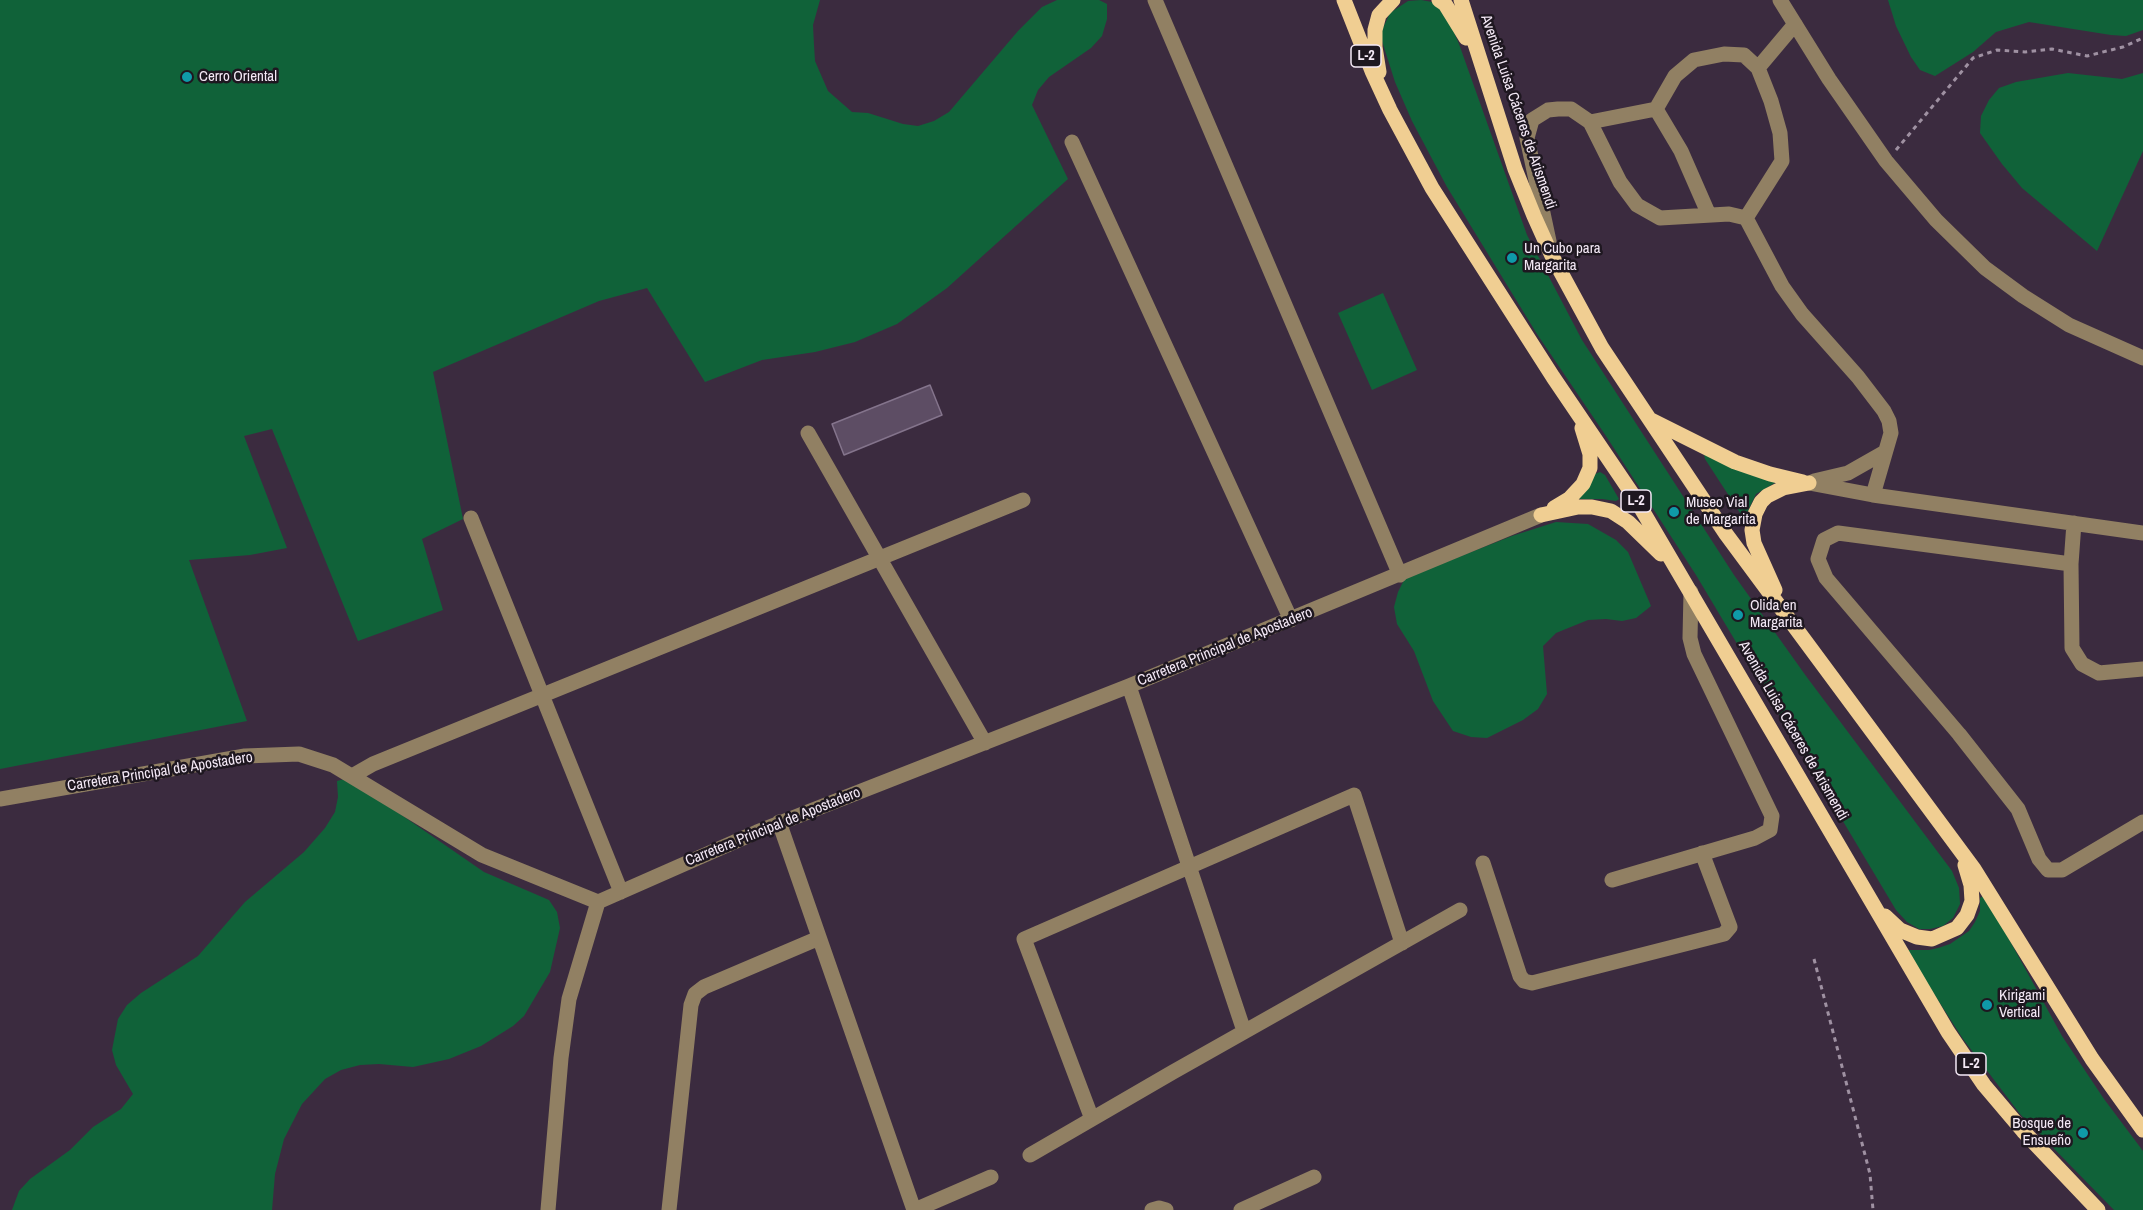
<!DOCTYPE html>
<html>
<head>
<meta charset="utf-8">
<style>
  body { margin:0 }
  canvas { display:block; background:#3b2b3f }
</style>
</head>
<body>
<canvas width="2143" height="1210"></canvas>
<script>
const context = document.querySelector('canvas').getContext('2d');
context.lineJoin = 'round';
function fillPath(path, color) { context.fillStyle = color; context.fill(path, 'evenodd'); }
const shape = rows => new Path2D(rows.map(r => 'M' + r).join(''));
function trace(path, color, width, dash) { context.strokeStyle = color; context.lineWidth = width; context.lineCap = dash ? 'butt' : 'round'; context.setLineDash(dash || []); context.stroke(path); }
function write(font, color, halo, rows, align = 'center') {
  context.font = font + ' "Archivo Narrow",sans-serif'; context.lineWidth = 5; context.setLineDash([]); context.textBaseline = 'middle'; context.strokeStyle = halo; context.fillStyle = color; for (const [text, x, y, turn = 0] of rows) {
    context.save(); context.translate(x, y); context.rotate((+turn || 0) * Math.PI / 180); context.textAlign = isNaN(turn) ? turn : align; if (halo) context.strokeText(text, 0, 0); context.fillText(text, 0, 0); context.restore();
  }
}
const green = shape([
  [0,0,820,0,813,25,814,45,815,61,828,91,852,112,868,113,903,124,918,126,934,121,949,112,1018,31,1042,7,1057,0,1099,0,1107,4,1107,19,1102,36,1091,48,1049,77,1038,90,1032,105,1068,179,947,288,897,324,855,342,815,352,762,360,705,382,647,288,599,301,433,372,463,519,422,539,443,610,358,641,272,429,244,436,287,548,250,555,189,560,247,721,0,769],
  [1421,0,1432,2,1441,10,1450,23,1459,44,1527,235,1582,340,1734,575,1806,676,1952,871,1959,888,1960,904,1953,918,1943,926,1930,929,1919,929,1907,922,1896,910,1696,575,1606,436,1537,334,1447,187,1412,121,1395,82,1382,41,1382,30,1390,13,1408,1],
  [1888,0,2143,0,2143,30,2126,36,2111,35,2029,22,1996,32,1973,52,1935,76,1920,70,1911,57,1896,26],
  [2068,73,2122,79,2143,73,2143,151,2097,251,2022,188,2002,164,1980,133,1981,116,1989,100,1999,88,2016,82],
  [1383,293,1417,370,1372,390,1338,313],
  [1706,454,1778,481,1756,494,1744,519,1705,459,1704,455],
  [1600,472,1605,475,1619,499,1616,501,1602,499,1579,499,1595,474],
  [1556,522,1588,524,1616,540,1628,552,1651,606,1636,618,1622,621,1606,619,1588,620,1556,633,1543,646,1547,694,1538,709,1523,720,1487,738,1471,737,1453,731,1433,701,1414,651,1397,624,1394,607,1398,592,1405,578,1512,536],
  [348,778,484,872,549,900,557,912,560,928,550,972,524,1016,513,1026,481,1046,449,1059,413,1067,379,1064,360,1065,341,1070,325,1079,302,1104,284,1139,275,1174,272,1210,12,1210,19,1191,30,1179,70,1150,93,1127,121,1109,133,1094,116,1065,112,1050,118,1019,127,1005,141,993,198,956,245,902,304,852,325,828,335,812,338,797,337,781],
  [1983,896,1998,919,2062,1036,2104,1099,2143,1151,2143,1210,2114,1210,2020,1114,1963,1039,1909,955,1907,950,1929,950,1938,948,1950,944,1969,931,1975,922,1980,911,1980,898]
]);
const building = shape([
  [930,385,942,415,844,455,832,424,930,385]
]);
const path = shape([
  [1896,150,1973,58,1997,50,2025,52,2052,49,2087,56,2123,47,2143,38],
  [1814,959,1870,1174,1873,1210]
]);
const minor = shape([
  [1155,0,1400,575],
  [1780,0,1829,79,1886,161,1936,220,1985,268,2023,296,2069,325,2143,358],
  [1758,68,1795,24],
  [1656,109,1681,151,1709,215],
  [1590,122,1656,109,1675,76,1694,60,1724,54,1744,55,1758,68,1771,101,1780,133,1782,161,1746,218,1782,286,1802,314,1858,377,1884,411,1889,421,1891,433,1873,495],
  [1072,142,1291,620],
  [1549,241,1527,138,1532,120,1548,110,1558,109,1571,109,1590,122,1620,182,1637,205,1660,218,1729,214,1746,218],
  [808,433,985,743],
  [1814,481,1848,473,1885,452],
  [1809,483,1873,495,2143,533],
  [471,518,621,892],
  [2074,523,2071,564,2072,648,2082,664,2099,673,2143,669],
  [2071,564,1838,533,1824,540,1818,559,1826,578,1959,734,2018,809,2039,859,2048,870,2062,870,2143,822],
  [1129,686,1244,1031],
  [352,776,373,764,1023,500],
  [0,799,245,756,299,754,333,765,482,855,598,902,757,832,1129,686,1541,515],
  [779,822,914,1210],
  [1483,863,1520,976,1524,981,1532,983,1724,934,1730,927,1702,853],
  [1612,880,1755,838,1770,830,1772,816,1694,654,1690,638,1691,592],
  [1092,1119,1024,939,1354,795,1402,943],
  [1030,1155,1173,1072,1460,910],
  [548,1210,561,1058,569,999,598,902],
  [669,1210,691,1005,695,994,704,987,819,938],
  [915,1210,991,1177],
  [1152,1210,1159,1208,1166,1210],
  [1241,1210,1314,1177]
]);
const major = shape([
  [1344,0,1372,71,1390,110,1432,188,1553,377,1635,498,1948,1032,1984,1085,2023,1131,2098,1210],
  [1439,0,1445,4,1466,38],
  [1461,0,1515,169,1534,216,1552,256,1602,348,1726,534,1974,869,2092,1059,2143,1130],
  [1379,72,1375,47,1375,30,1379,15,1393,0],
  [1651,420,1735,462,1770,474,1803,482],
  [1554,508,1569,499,1583,484,1590,468,1590,454,1582,428],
  [1541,515,1578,507,1592,507,1611,511,1628,522,1661,554],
  [1775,590,1754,543,1752,530,1755,514,1761,502,1767,496,1783,488,1809,483],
  [1885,916,1900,930,1917,937,1932,939,1957,928,1967,915,1972,901,1971,885,1965,865]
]);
const markers = [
  [187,77,6,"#0f9aa8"],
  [1512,258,6,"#0f9aa8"],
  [1674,512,6,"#0f9aa8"],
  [1738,615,6,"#0f9aa8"],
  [1987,1005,6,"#0f9aa8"],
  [2083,1133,6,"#0f9aa8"]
];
const shields = [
  [1366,56,30],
  [1636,501,30],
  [1971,1064,30]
];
const shieldNames = [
  ["L-2",1366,56],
  ["L-2",1636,501],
  ["L-2",1971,1064]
];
const poiNames = [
  ["Cerro Oriental",199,77],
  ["Un Cubo para",1524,249],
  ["Margarita",1524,266],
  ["Museo Vial",1686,503],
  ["de Margarita",1686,520],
  ["Olida en",1750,606],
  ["Margarita",1750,623],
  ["Kirigami",1999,996],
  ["Vertical",1999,1013],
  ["Bosque de",2071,1124,"right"],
  ["Ensueño",2071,1141,"right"]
];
const streetNames = [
  ["Avenida Luisa Cáceres de Arismendi",1518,112,71],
  ["Carretera Principal de Apostadero",1225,647,-22],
  ["Avenida Luisa Cáceres de Arismendi",1793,731,60],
  ["Carretera Principal de Apostadero",160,772,-9],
  ["Carretera Principal de Apostadero",773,827,-22]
];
fillPath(green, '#106239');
fillPath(building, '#5d4d64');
trace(building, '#84748c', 1.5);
trace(path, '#9f91a2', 3, [4.5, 4.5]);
trace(minor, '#918063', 15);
trace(major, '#f0ce92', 15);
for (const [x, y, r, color] of markers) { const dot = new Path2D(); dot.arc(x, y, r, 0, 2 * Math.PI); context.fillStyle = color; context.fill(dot); trace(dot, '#1e1720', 2); }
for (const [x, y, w] of shields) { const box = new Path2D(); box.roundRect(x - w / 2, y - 11, w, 22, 4.5); context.fillStyle = '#1e1720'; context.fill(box); trace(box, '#f4e9f6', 1.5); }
write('bold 14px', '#f4e9f6', null, shieldNames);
write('15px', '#f4e9f6', '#1e1720', poiNames, 'left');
write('15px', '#f4e9f6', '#1e1720', streetNames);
</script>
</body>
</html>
